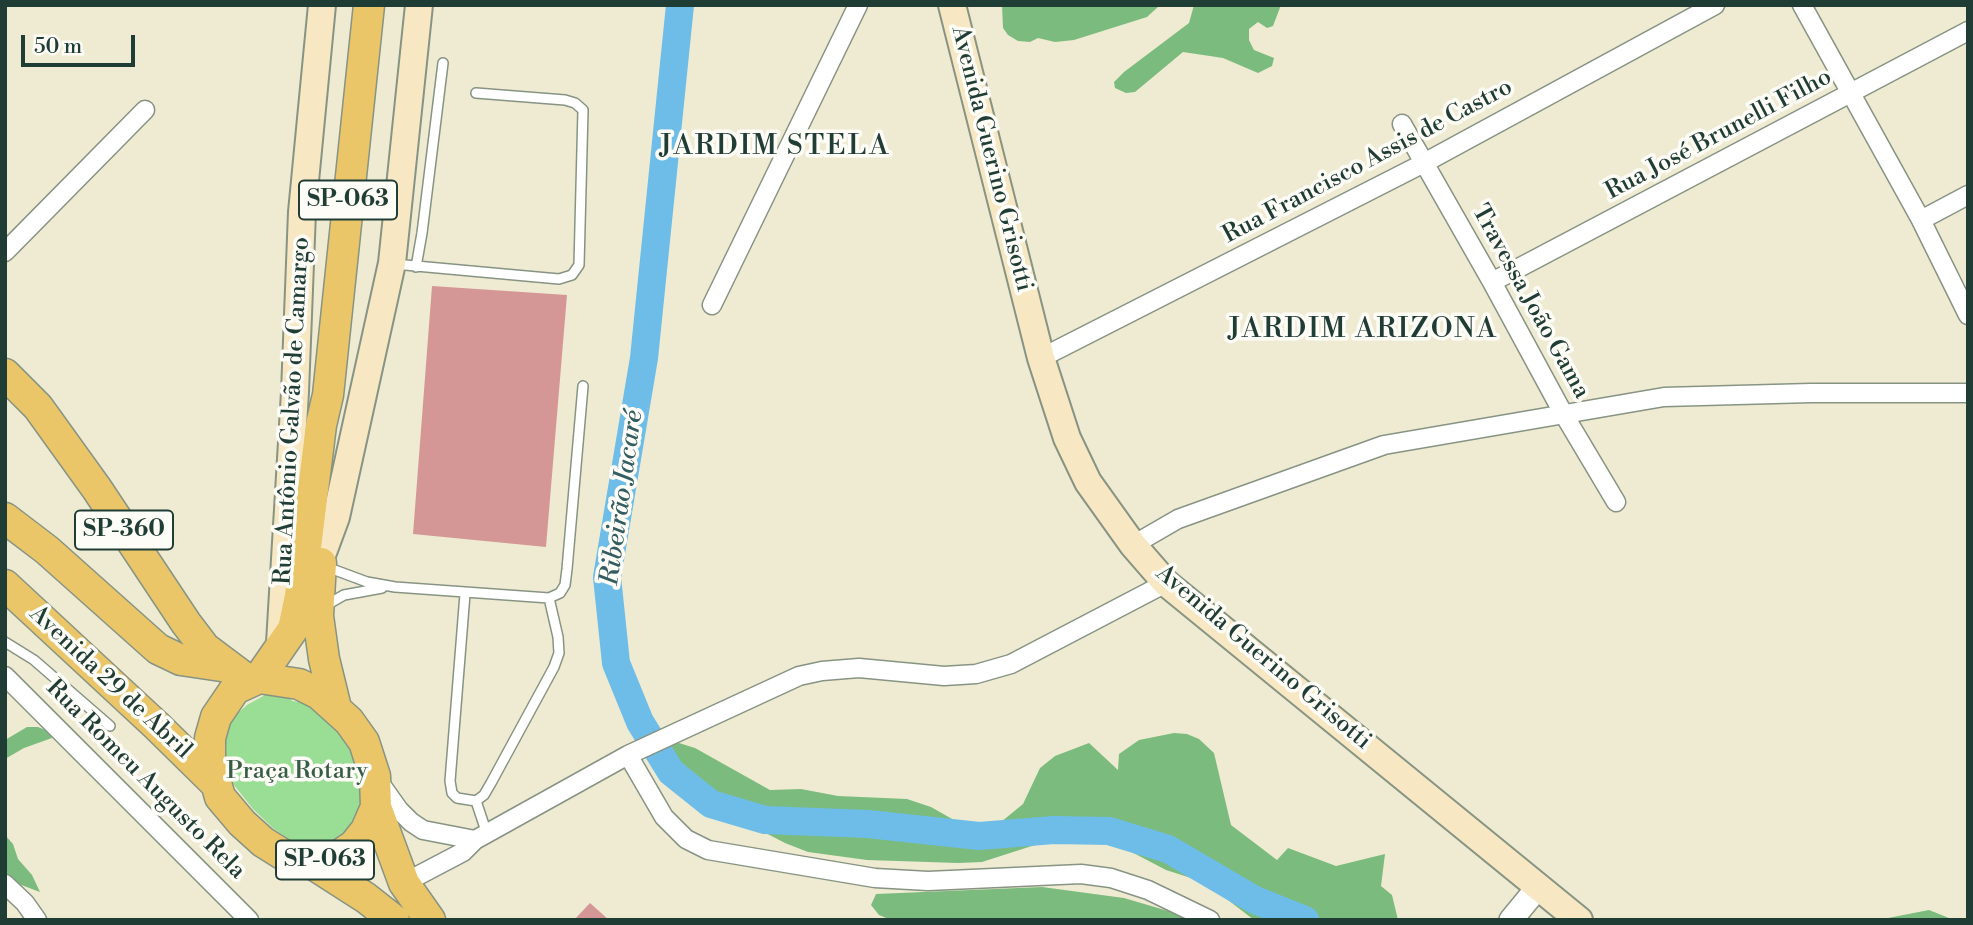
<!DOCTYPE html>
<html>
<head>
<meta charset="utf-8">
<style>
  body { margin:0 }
  #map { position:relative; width:1973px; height:925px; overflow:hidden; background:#efebd2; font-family:"Libre Bodoni",serif }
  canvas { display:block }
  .frame { position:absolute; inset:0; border:7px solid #1f3d34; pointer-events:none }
  .scale { position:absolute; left:21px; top:35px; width:114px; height:32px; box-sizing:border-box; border:4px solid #1f3d34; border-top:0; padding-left:9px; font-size:21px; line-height:24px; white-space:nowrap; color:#1f3d34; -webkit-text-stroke:5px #fdfcf7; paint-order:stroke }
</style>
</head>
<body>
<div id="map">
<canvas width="1973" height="925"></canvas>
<div class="frame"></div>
<div class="scale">50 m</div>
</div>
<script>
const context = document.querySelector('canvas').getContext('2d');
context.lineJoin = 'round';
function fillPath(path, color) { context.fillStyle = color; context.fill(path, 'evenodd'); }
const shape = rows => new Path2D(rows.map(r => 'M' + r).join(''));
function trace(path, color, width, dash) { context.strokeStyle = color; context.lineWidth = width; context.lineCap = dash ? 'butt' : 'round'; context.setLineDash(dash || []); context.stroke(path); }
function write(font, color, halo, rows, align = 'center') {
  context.font = font + ' "Libre Bodoni",serif'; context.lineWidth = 7; context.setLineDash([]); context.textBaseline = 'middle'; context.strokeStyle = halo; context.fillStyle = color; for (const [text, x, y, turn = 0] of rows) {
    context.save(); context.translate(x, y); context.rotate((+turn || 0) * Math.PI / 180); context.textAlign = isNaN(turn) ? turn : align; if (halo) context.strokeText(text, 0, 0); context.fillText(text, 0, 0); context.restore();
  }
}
const green = shape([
  [287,694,292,701,308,703,344,738,356,763,362,800,356,820,346,830,328,845,314,848,298,845,274,829,253,809,234,785,225,753,224,738,231,719,247,705,265,695]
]);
const forest = shape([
  [1002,5,1159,5,1159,6,1147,17,1074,40,1055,42,1038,38,1030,42,1018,41,1008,35,1003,28],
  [1194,5,1281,5,1273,26,1267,28,1258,22,1249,29,1249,40,1254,50,1274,58,1272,66,1258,73,1223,58,1183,52,1135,92,1126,93,1115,88,1114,82,1124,72,1189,23],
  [27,727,38,727,48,731,52,738,24,748,5,759,5,740],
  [1174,733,1187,734,1199,739,1214,753,1231,825,1277,860,1288,848,1336,866,1385,854,1381,886,1392,895,1398,920,1254,920,1215,890,1194,879,1166,870,1122,847,1085,840,1064,840,1035,845,982,862,958,863,867,860,808,852,785,843,702,800,675,769,668,753,669,745,679,743,695,748,770,790,801,789,838,796,907,799,931,807,961,824,981,827,1001,822,1023,804,1040,768,1055,756,1089,743,1118,770,1119,754,1139,740],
  [5,835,13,844,18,859,32,875,40,892,16,883,5,895],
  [1042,887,1124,898,1175,913,1187,920,891,920,879,915,871,905,876,894],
  [1929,910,1954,920,1882,920,1888,918]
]);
const river = shape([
  [680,5,644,358,607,577,616,663,640,722,671,772,711,804,765,820,868,824,979,836,1054,830,1109,831,1168,849,1255,900,1305,920]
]);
const building = shape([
  [432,286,567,295,546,547,413,534],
  [590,903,609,920,574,920]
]);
const service = shape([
  [394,264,559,279,572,275,579,265,583,110,575,103,565,100,476,93],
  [416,267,422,233,443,63],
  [324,566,367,582,395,587,549,598,560,593,565,585,567,569,583,386],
  [465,594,450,781,452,793,457,798,476,801,487,834],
  [323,607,344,595,382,588],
  [5,642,34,660,110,726],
  [476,801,484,795,491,783,554,667,559,653,558,637,549,598]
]);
const minor = shape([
  [1802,5,1921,220,1968,315],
  [1402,124,1492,282,1563,413,1616,502],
  [1921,220,1968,195],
  [5,252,145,110],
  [1492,282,1968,31],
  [712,305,858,5],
  [1041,358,1424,163,1715,5],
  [1133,545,1178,519,1384,445,1664,397,1811,393,1968,393],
  [5,676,249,920],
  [628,755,664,817,686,839,708,850,875,878,928,881,1081,874,1111,878,1148,890,1210,920],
  [377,779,399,810,411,822,423,830,475,840],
  [404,883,463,852,475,840,628,755,799,676,822,671,859,668,944,676,976,674,1011,664,1166,583],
  [5,884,25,903,37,920]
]);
const tertiary = shape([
  [1511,920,1539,886]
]);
const secondary = shape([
  [952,5,1041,358,1067,438,1088,482,1133,545,1166,583,1579,920],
  [322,555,336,517,392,263,419,5],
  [280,643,295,392,302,212,322,5]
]);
const primary = shape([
  [5,374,38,407,97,489,186,623,205,648,249,681],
  [5,518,47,550,158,649,181,660,228,667],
  [321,563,318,616,324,659,336,708],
  [5,585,157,726,214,782],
  [259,678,293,629,300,596,321,425,328,395,369,5],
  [259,678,299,684,319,694,349,721,364,742,375,776,376,807,366,830,354,845,338,856,313,864,287,857,263,842,242,823,220,797,210,761,210,738,216,717,235,689,259,678],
  [376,807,404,883,430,920],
  [313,864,366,898,394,920]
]);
const shields = [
  [348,200,98],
  [124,530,98],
  [325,860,98]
];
const shieldNames = [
  ["SP-063",348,200],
  ["SP-360",124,530],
  ["SP-063",325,860]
];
const streetNames = [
  ["Rua José Brunelli Filho",1719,135,-28],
  ["Avenida Guerino Grisotti",991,159,76],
  ["Rua Francisco Assis de Castro",1368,162,-28],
  ["Travessa João Gama",1530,302,61],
  ["Rua Antônio Galvão de Camargo",293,411,-87],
  ["Avenida Guerino Grisotti",1263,658,40],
  ["Avenida 29 de Abril",110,683,43],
  ["Rua Romeu Augusto Rela",145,780,45]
];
const parkNames = [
  ["Praça Rotary",297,772]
];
const waterNames = [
  ["Ribeirão Jacaré",623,498,-82]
];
const quarterNames = [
  ["JARDIM STELA",775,147],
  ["JARDIM ARIZONA",1363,330]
];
fillPath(green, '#9add94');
fillPath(forest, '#7bbc7e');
trace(river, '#6ebde9', 28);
fillPath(building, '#d59796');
trace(service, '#879483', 12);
trace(minor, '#879483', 21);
trace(tertiary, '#879483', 26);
trace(secondary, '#879483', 30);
trace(primary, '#879483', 33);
trace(service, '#fff', 9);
trace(minor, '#fff', 18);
trace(tertiary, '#fff', 23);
trace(secondary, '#f7e8c3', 26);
trace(primary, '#eac669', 30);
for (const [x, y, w] of shields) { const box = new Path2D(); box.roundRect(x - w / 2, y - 19.5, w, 39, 5); context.fillStyle = '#fdfcf7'; context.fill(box); trace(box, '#1f3d34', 2); }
write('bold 23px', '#1f3d34', null, shieldNames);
write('24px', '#1f3d34', '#fdfcf7', streetNames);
write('24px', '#385d47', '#fdfcf7', parkNames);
write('italic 26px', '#335d61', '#fdfcf7', waterNames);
context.letterSpacing = '2px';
write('28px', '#1f3d34', '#fdfcf7', quarterNames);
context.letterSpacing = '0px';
</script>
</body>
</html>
